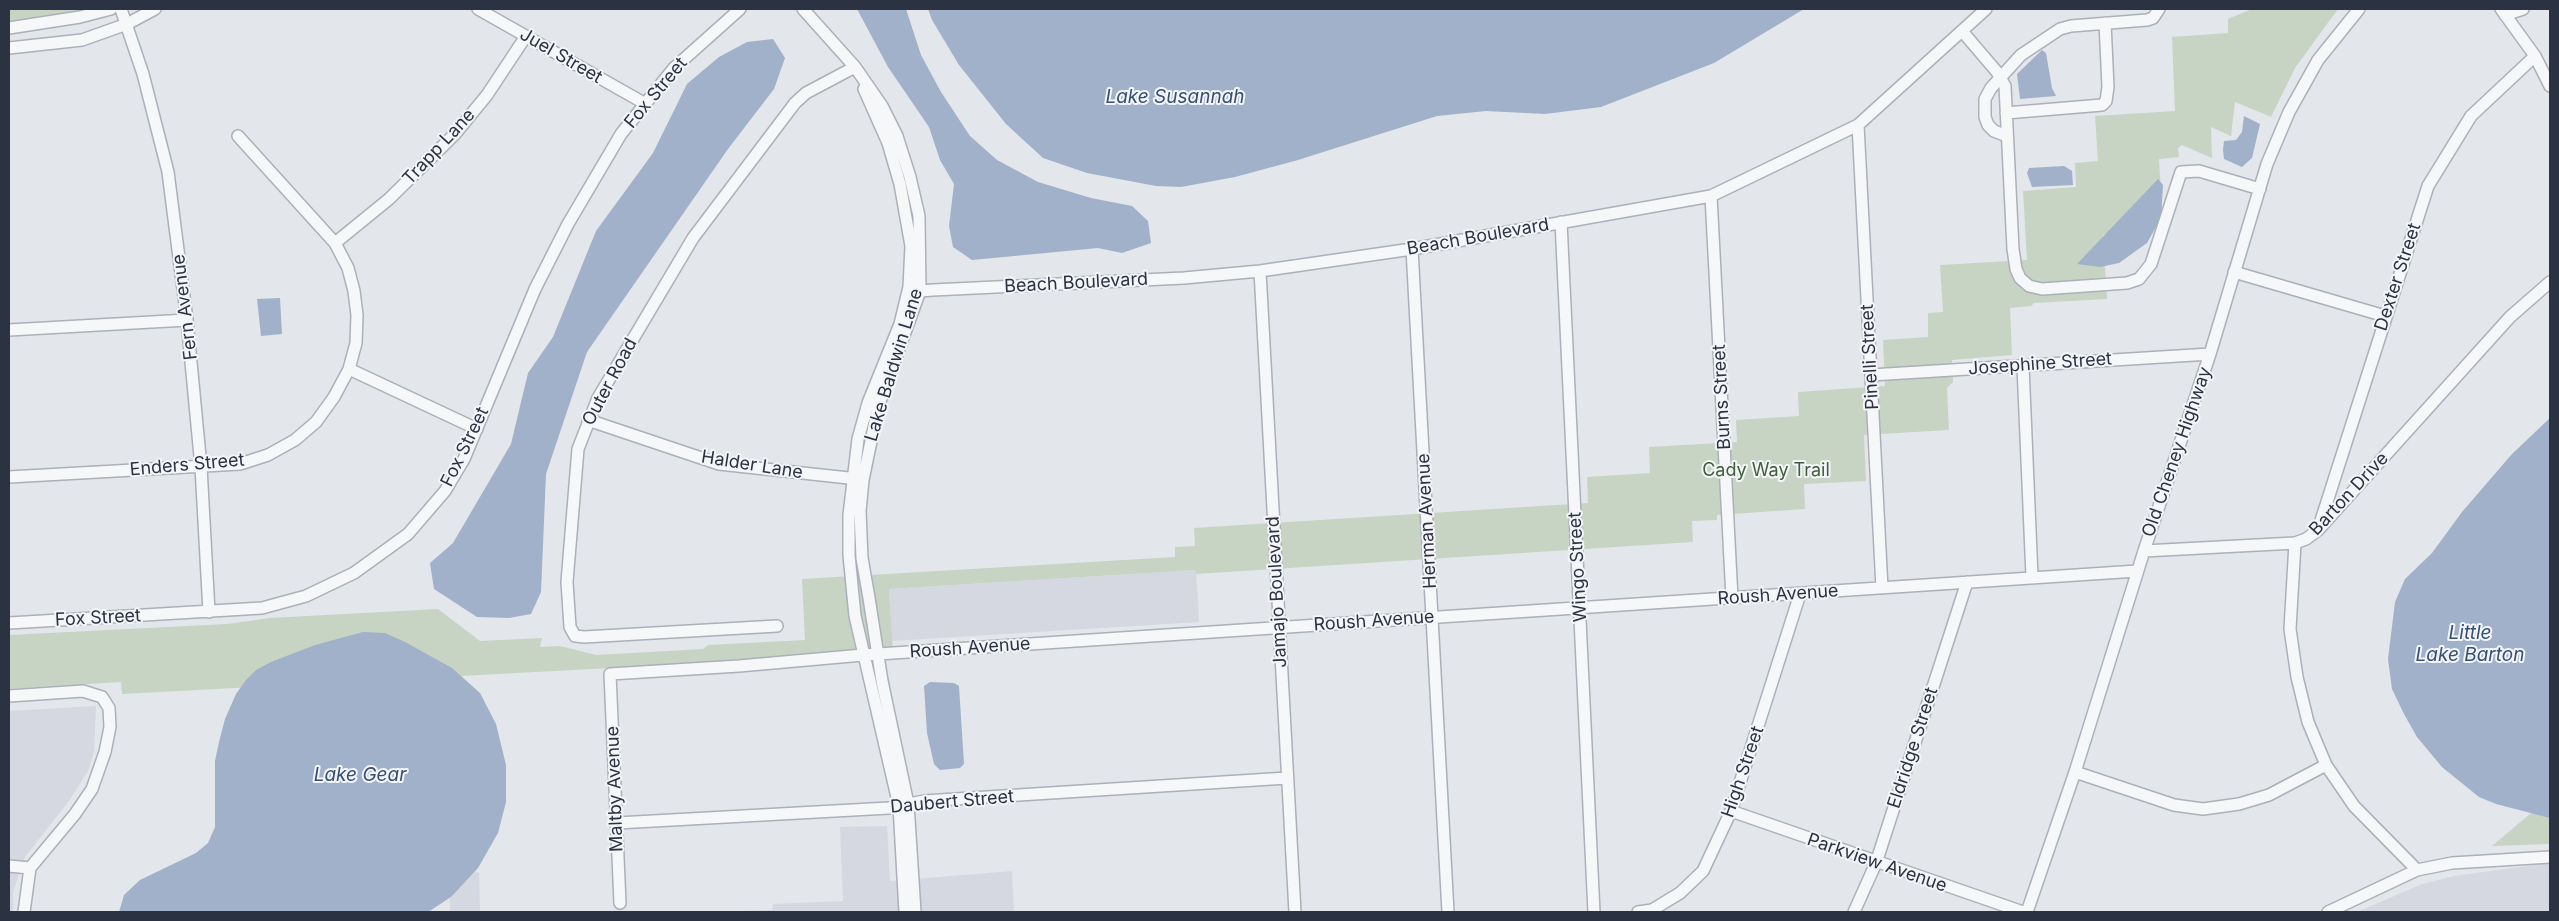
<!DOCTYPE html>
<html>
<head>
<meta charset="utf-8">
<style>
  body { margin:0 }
  #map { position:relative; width:2559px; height:921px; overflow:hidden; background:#e3e6eb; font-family:Inter,sans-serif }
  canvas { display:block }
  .frame { position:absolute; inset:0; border:10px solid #2b3242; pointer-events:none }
</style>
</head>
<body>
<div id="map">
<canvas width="2559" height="921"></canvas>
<div class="frame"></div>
</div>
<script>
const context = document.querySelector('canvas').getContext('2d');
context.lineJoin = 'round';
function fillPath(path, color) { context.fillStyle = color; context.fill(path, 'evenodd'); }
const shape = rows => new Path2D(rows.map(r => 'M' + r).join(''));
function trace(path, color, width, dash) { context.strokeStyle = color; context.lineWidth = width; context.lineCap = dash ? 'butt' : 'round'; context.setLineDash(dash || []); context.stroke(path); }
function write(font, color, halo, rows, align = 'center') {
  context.font = font + ' Inter,sans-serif'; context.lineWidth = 4; context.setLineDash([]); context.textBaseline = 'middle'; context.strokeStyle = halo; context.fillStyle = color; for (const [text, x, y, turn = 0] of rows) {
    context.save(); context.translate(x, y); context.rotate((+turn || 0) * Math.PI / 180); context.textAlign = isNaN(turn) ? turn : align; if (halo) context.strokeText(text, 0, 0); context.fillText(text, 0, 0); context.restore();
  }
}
const built = shape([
  [1196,570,1199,622,892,641,889,589],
  [96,706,94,752,88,771,69,801,25,857,13,892,13,912,9,912,9,711],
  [887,826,890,881,1012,871,1014,912,703,912,772,910,773,904,843,901,840,827],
  [2550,863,2550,912,2357,912,2422,884,2454,876],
  [479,872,480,912,450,912,449,874]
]);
const green = shape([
  [9,9,92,9,57,18,9,22],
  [2252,9,2338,9,2295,68,2271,117,2235,102,2231,136,2211,127,2212,158,2182,145,2178,148,2179,157,2159,159,2163,225,2103,235,2107,299,2034,303,2031,306,2010,308,2012,355,1952,360,1953,382,1947,388,1949,430,1864,435,1866,481,1804,484,1805,509,1717,515,1717,520,1692,521,1693,542,1196,574,1196,570,889,589,893,653,122,694,121,682,9,689,9,635,227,624,270,618,438,609,480,641,542,638,540,647,560,646,596,655,703,649,708,645,805,640,802,579,1175,557,1175,547,1195,546,1194,528,1588,503,1587,477,1650,473,1649,447,1737,442,1736,420,1799,416,1798,392,1885,386,1883,340,1928,337,1928,313,1943,312,1940,265,2027,260,2023,191,2076,187,2075,163,2098,161,2095,116,2175,111,2172,37,2228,33,2228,19],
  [2550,797,2550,844,2492,846]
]);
const water = shape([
  [857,9,906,9,921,55,941,92,970,136,997,160,1038,182,1091,198,1132,206,1148,221,1151,243,1122,253,1098,248,972,260,953,247,949,226,954,184,940,160,929,127,888,67],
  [928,9,1804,9,1714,63,1601,107,1545,114,1486,111,1437,116,1298,160,1235,177,1181,187,1156,186,1087,173,1043,158,1006,124,959,65,932,20],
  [773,39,785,58,774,89,728,149,587,352,546,474,541,592,531,614,509,618,477,617,434,589,430,563,453,543,511,444,528,373,553,337,596,231,653,153,687,84,719,57,747,42],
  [2042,50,2046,53,2052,88,2056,96,2020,99,2017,74],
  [2244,116,2260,124,2252,158,2242,167,2224,159,2223,150,2224,141,2236,140,2242,132],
  [2064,166,2072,171,2073,185,2032,187,2027,173,2029,168],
  [2158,179,2163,185,2161,218,2147,243,2119,263,2100,267,2077,264],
  [280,298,282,334,261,336,257,299],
  [2550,418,2550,818,2496,804,2479,797,2442,767,2417,737,2404,714,2392,689,2388,659,2395,602,2405,579,2432,553,2462,512,2512,454],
  [363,632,385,633,405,642,452,668,480,693,496,724,506,765,506,802,498,833,478,868,451,897,428,912,119,912,124,895,140,880,196,853,208,843,215,827,215,761,219,742,225,719,236,694,246,680,256,670,271,662,315,645],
  [930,682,954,683,959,686,964,764,960,768,940,770,934,764,927,733,924,686]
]);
const minor = shape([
  [121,9,143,74,168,172,187,320,201,467,209,612],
  [478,9,644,103],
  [803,9,855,67,882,106,897,136,910,177,919,216,920,291,878,407,863,480,860,511,862,558,869,598,882,681,908,804,915,912],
  [2501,9,2535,56,2550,86],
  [2505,15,2523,9],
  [9,28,80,17,111,9],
  [1962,31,1997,72,2005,86,2013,249,2016,269,2020,278,2029,286,2042,289,2127,283,2139,279,2151,264,2181,172,2199,171,2260,189],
  [9,48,82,40,127,24,155,9],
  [864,89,888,143,900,184,911,246,909,287,900,324,868,403,858,439,849,515,849,555,855,616,899,806,905,912],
  [2006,113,2102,105,2106,101,2108,87,2105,23],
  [1858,125,1882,588],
  [2007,136,1994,131,1988,125,1985,117,1985,99,1991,88,2021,55,2060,29,2071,26,2147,20,2153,18,2159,9],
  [1711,196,1732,598],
  [1561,222,1594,912],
  [335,243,389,199,455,134,487,95,526,36],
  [1412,249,1448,912],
  [1260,271,1295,912],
  [2234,272,2385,316],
  [909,287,920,291,933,290,1184,278,1260,271,1412,249,1711,196,1858,125,1986,9],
  [9,330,187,320],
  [2023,366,2032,577],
  [349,369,477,429],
  [1871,375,2210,354],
  [588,420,719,464,858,479],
  [9,477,240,464,268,455,295,440,316,422,334,397,349,369,356,343,357,315,354,291,348,268,335,243,238,136],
  [2318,530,2428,186,2471,116,2535,56],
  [2295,543,2290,629,2297,677,2308,722,2326,765,2354,806,2417,870],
  [2144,551,2295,543,2306,539,2318,530,2510,317,2550,282],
  [9,623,262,608,306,596,354,573,408,534,445,491,464,459,535,289,568,224,621,134,674,68,740,9],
  [777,626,584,637,575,636,570,627,567,582,578,449,598,398,693,238,795,103,806,93,855,67],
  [9,696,83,691,102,697,109,708,110,727,105,752,92,789,75,814,30,868,24,912],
  [2075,772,2174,805,2203,809,2239,804,2269,795,2326,765],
  [1731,811,2023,912],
  [617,823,889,808,924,801,1287,778],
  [9,866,30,868],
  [620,903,610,674,739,666,863,655,2137,571],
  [1638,912,1652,910,1680,893,1703,871,1731,811,1800,594],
  [1854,912,1876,863,1967,582],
  [2027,912,2075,772,2144,551,2210,354,2267,164,2289,112,2318,60,2359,9],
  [2328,912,2417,870,2452,863,2550,857]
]);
const streetNames = [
  ["Juel Street",561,56,30],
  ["Fox Street",656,93,-50],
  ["Trapp Lane",439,147,-47],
  ["Beach Boulevard",1478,237,-10],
  ["Dexter Street",2398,277,-72],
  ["Beach Boulevard",1076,283,-3],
  ["Fern Avenue",185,307,-97],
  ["Pinelli Street",1870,357,-93],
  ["Josephine Street",2040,364,-4],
  ["Lake Baldwin Lane",894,365,-73],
  ["Outer Road",610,382,-62],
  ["Burns Street",1722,397,-93],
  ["Fox Street",465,447,-64],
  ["Old Cheney Highway",2177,452,-71],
  ["Enders Street",187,465,-5],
  ["Halder Lane",752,465,9],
  ["Barton Drive",2349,494,-47],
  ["Herman Avenue",1427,521,-93],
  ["Wingo Street",1578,567,-93],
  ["Jamajo Boulevard",1277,592,-93],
  ["Roush Avenue",1778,595,-4],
  ["Fox Street",98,618,-3],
  ["Roush Avenue",1374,621,-4],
  ["Roush Avenue",970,648,-4],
  ["Eldridge Street",1913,748,-72],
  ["High Street",1743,772,-71],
  ["Maltby Avenue",615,789,-92],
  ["Daubert Street",952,802,-5],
  ["Parkview Avenue",1877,863,19]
];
const parkNames = [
  ["Cady Way Trail",1766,471]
];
const waterNames = [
  ["Lake Susannah",1175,97],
  ["Little",2470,633],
  ["Lake Barton",2470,655],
  ["Lake Gear",360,775]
];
fillPath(built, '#d5d8e0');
fillPath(green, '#c7d4c4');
fillPath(water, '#a0b1c9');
trace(minor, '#acb0b8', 14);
trace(minor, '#f6f7f9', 11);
write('18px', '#2b3242', '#f3f5f8', streetNames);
write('18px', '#3e5e39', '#f3f5f8', parkNames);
write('italic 19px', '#364f75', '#f3f5f8', waterNames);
</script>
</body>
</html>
